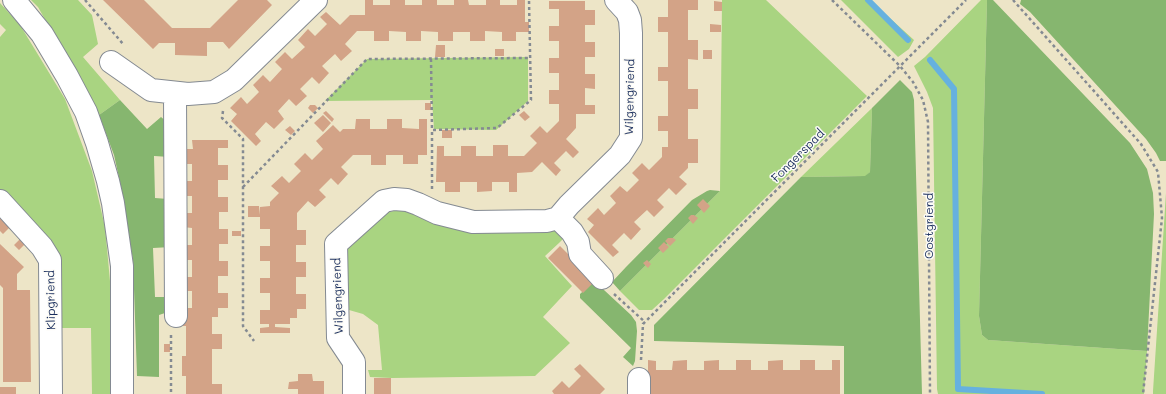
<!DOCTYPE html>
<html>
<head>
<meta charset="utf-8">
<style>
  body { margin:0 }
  canvas { display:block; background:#ede5c7 }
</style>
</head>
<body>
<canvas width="1166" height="394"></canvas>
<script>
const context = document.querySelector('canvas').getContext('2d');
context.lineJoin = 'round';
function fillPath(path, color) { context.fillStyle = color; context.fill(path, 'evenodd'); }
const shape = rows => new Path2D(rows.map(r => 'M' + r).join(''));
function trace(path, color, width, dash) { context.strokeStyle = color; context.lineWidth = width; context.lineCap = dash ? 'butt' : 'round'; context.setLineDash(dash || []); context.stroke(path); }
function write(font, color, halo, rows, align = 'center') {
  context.font = font + ' Mali,sans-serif'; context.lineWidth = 3; context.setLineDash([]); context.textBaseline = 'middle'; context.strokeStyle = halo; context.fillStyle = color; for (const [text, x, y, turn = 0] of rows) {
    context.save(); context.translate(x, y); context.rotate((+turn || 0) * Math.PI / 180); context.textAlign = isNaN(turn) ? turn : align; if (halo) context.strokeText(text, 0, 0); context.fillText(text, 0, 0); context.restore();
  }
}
const green = shape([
  [31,0,78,0,92,15,98,44,83,57,120,100,99,115,38,7],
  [722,0,766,0,867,96,664,299,652,310,639,310,620,291,720,191],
  [841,0,870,0,914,40,909,49,898,57],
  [981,0,987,0,979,316,982,335,988,340,1147,351,1144,394,938,394,937,389,933,108,927,92,914,66,925,57],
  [0,3,20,25,65,99,92,171,105,227,111,292,113,394,92,394,91,328,61,328,59,260,0,192,0,37,6,30,0,24],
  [528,57,528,101,496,130,434,129,432,100,325,101,367,59],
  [872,108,870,172,866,176,801,177],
  [1166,193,1166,394,1153,394,1153,391],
  [400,210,558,226,564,231,563,239,559,243,545,256,572,286,543,317,570,343,535,376,392,378,370,377,368,370,382,370,378,325,363,314,349,310,341,299,341,247,377,214]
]);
const forest = shape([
  [987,0,993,0,1130,143,1147,169,1153,193,1154,214,1147,351,988,340,982,335,979,316],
  [1021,0,1166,0,1166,161,1160,161,1156,153,1146,139,1030,12,1020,4],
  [900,80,912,92,914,100,922,394,844,394,844,346,654,341,654,325,801,177,865,176,870,172,872,108],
  [120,100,147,129,161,117,167,122,170,157,154,156,155,198,168,199,171,247,153,248,155,297,171,297,171,311,159,315,159,377,137,376,133,260,120,182,114,155,99,115],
  [710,190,720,191,620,291,612,282,626,267,692,200,707,191],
  [595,280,604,290,631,315,636,322,637,331,635,361,633,366,623,357,631,348,580,298,580,294]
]);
const stream = shape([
  [868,0,908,40],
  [930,60,954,89,958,389,1042,394]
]);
const building = shape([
  [103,0,144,0,172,28,210,28,238,0,267,0,272,5,229,49,223,42,207,42,207,56,175,55,175,43,159,43,153,49],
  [365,0,373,0,373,5,390,5,390,0,405,0,405,5,422,5,422,0,437,0,437,5,454,5,454,0,468,0,469,5,486,5,486,0,500,0,500,5,517,5,517,0,525,0,525,22,529,22,529,32,516,32,516,41,502,41,502,32,485,31,485,41,470,41,470,32,453,32,453,41,438,41,438,32,421,31,421,41,406,41,406,32,389,31,389,41,374,41,374,31,357,31,345,44,352,51,341,61,335,54,322,66,329,73,319,84,312,77,300,89,307,96,296,106,289,99,278,111,284,119,274,129,266,122,255,134,261,141,256,146,231,121,237,114,230,108,241,97,247,104,259,92,253,85,263,75,270,82,282,69,275,62,285,52,292,59,305,47,298,40,308,29,315,36,327,24,320,17,326,12,340,25,350,15,365,15],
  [668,0,698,0,698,10,688,10,688,40,698,40,698,60,688,59,688,89,698,89,698,109,688,109,688,139,698,139,698,163,688,163,688,168,679,177,687,184,676,195,669,188,657,200,664,207,654,217,647,210,634,222,641,229,631,240,624,233,612,245,619,252,613,257,588,232,594,225,587,219,598,208,604,215,616,203,610,196,620,186,627,192,639,180,632,173,642,163,649,170,662,157,662,147,668,147,668,131,658,131,658,116,668,116,668,81,658,81,658,67,668,67,668,32,658,32,658,17,668,17],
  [549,1,585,1,585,10,595,10,595,25,585,25,585,42,595,42,595,57,585,57,585,74,595,74,595,89,585,88,585,105,595,105,595,114,576,114,576,128,566,139,579,152,573,158,566,151,554,163,561,170,556,176,542,162,532,172,517,173,517,192,509,192,509,182,492,182,492,191,477,192,477,182,460,182,460,192,445,192,445,182,436,182,437,146,444,146,444,156,461,156,461,146,476,146,476,156,493,156,493,145,508,145,508,156,524,156,537,143,530,136,540,126,547,133,559,121,559,104,549,104,549,90,559,90,559,73,549,73,549,58,559,58,559,41,549,41,549,26,559,26,559,9,549,9],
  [714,1,722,2,722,11,714,11],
  [710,24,721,25,721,32,710,32],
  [436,45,445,45,445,57,435,57],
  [495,49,504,49,504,56,495,56],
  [703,50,712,50,712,59,703,59],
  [425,103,431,103,431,110,425,110],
  [310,105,315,105,318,108,313,113,308,108],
  [326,111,334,119,332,122,323,113],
  [524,111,530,117,525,121,519,115],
  [323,115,331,123,323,132,314,123],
  [356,119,370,119,370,129,387,129,387,119,402,119,402,128,419,129,419,119,427,119,427,155,418,155,418,164,403,164,403,155,386,155,386,165,371,165,371,155,353,155,341,167,348,174,338,185,331,178,319,190,326,197,315,207,308,201,297,213,297,230,306,230,306,245,296,245,296,262,306,262,306,277,296,277,296,294,306,294,306,309,297,309,297,318,290,318,290,324,275,324,275,327,290,328,290,333,260,333,260,328,269,327,269,324,260,324,260,310,270,310,270,293,260,293,260,278,270,278,270,261,260,261,260,246,270,246,270,229,260,229,260,217,248,217,248,206,259,206,260,215,260,207,270,206,270,202,279,193,271,186,282,176,289,183,301,171,294,164,305,153,312,160,323,149,316,141,333,125,340,132,343,129,355,129],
  [290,126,295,131,291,135,285,130],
  [442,130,452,130,452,138,442,138],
  [192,140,228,140,228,148,218,148,218,165,228,165,228,180,218,180,218,197,228,197,228,212,219,212,219,229,228,229,228,244,219,244,219,261,228,261,228,276,218,276,218,293,228,293,228,308,218,308,218,317,212,317,212,334,222,334,222,349,212,349,212,384,222,384,222,394,186,394,186,376,182,376,182,356,186,356,186,326,182,326,182,308,192,308,192,291,183,291,183,277,192,277,192,260,182,260,183,245,192,245,192,228,183,227,183,213,192,213,192,196,183,196,183,181,192,181,192,164,183,164,183,149,193,149],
  [703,199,710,206,704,213,697,205],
  [691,215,694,215,698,218,693,224,688,218],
  [0,217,10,227,3,234,0,231],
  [232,231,241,231,241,236,232,236],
  [21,238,26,243,19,250,14,245],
  [668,238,673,238,676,240,670,246,665,241],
  [664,242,669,247,663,253,658,248],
  [0,244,24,267,17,274,17,290,30,290,31,382,3,382,3,288,0,285],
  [560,246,595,281,583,293,548,258],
  [647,260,651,264,648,268,643,263],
  [164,344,170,344,170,352,164,352],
  [648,360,656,361,656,370,672,370,673,361,687,360,687,370,704,370,704,361,719,360,719,370,736,370,736,360,751,360,751,370,768,370,768,361,783,360,783,370,800,370,800,360,815,360,815,370,832,370,832,360,840,360,840,394,648,394],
  [580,364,605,389,600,394,554,394,552,391,562,381,569,388,581,376,574,369],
  [298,374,312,374,313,381,324,381,324,394,298,394,298,389,288,389,289,382,298,381],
  [374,378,391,378,391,394,374,394],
  [0,387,16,387,16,394,0,394]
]);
const path = shape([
  [85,0,124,45],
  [832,0,900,66,913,82,923,100,928,122,930,394],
  [1013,0,1141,144,1158,172,1162,218,1143,394],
  [431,59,432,130],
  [223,111,222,118,243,139,243,326,254,341],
  [243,187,367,59,530,58],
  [432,189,432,130,497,128,531,100,529,0],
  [614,294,645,322],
  [171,335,171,394],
  [641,360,643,324,966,0]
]);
const minor = shape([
  [14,0,42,34,67,76,86,112,97,143,108,181,113,203,122,266,122,394],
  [111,62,151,90,188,94,214,92,234,80,316,0],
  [175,93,176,316],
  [0,201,42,247,50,260,51,394],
  [558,218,572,232,578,242,580,254,602,278],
  [354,394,354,362,338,338,336,244,384,201,394,199,407,200,418,204,437,213,473,222,547,221,558,218,569,205,620,155,631,138,631,33,630,20,627,12,616,0],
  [639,394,639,379]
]);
const streetNames = [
  ["Wilgengriend",630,97,-89],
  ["Fongerspad",798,156,-45],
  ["Oostgriend",929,226,-90],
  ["Wilgengriend",338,296,-92],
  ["Klipgriend",51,300,-91]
];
fillPath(green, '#a9d481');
fillPath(forest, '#86b66f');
trace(stream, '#66b1df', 6);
fillPath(building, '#d3a387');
trace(minor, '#848a92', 24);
trace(path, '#848a92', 2.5, [3, 3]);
trace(minor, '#fff', 22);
write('12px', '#1b2f5e', '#fdfcf7', streetNames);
</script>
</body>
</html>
